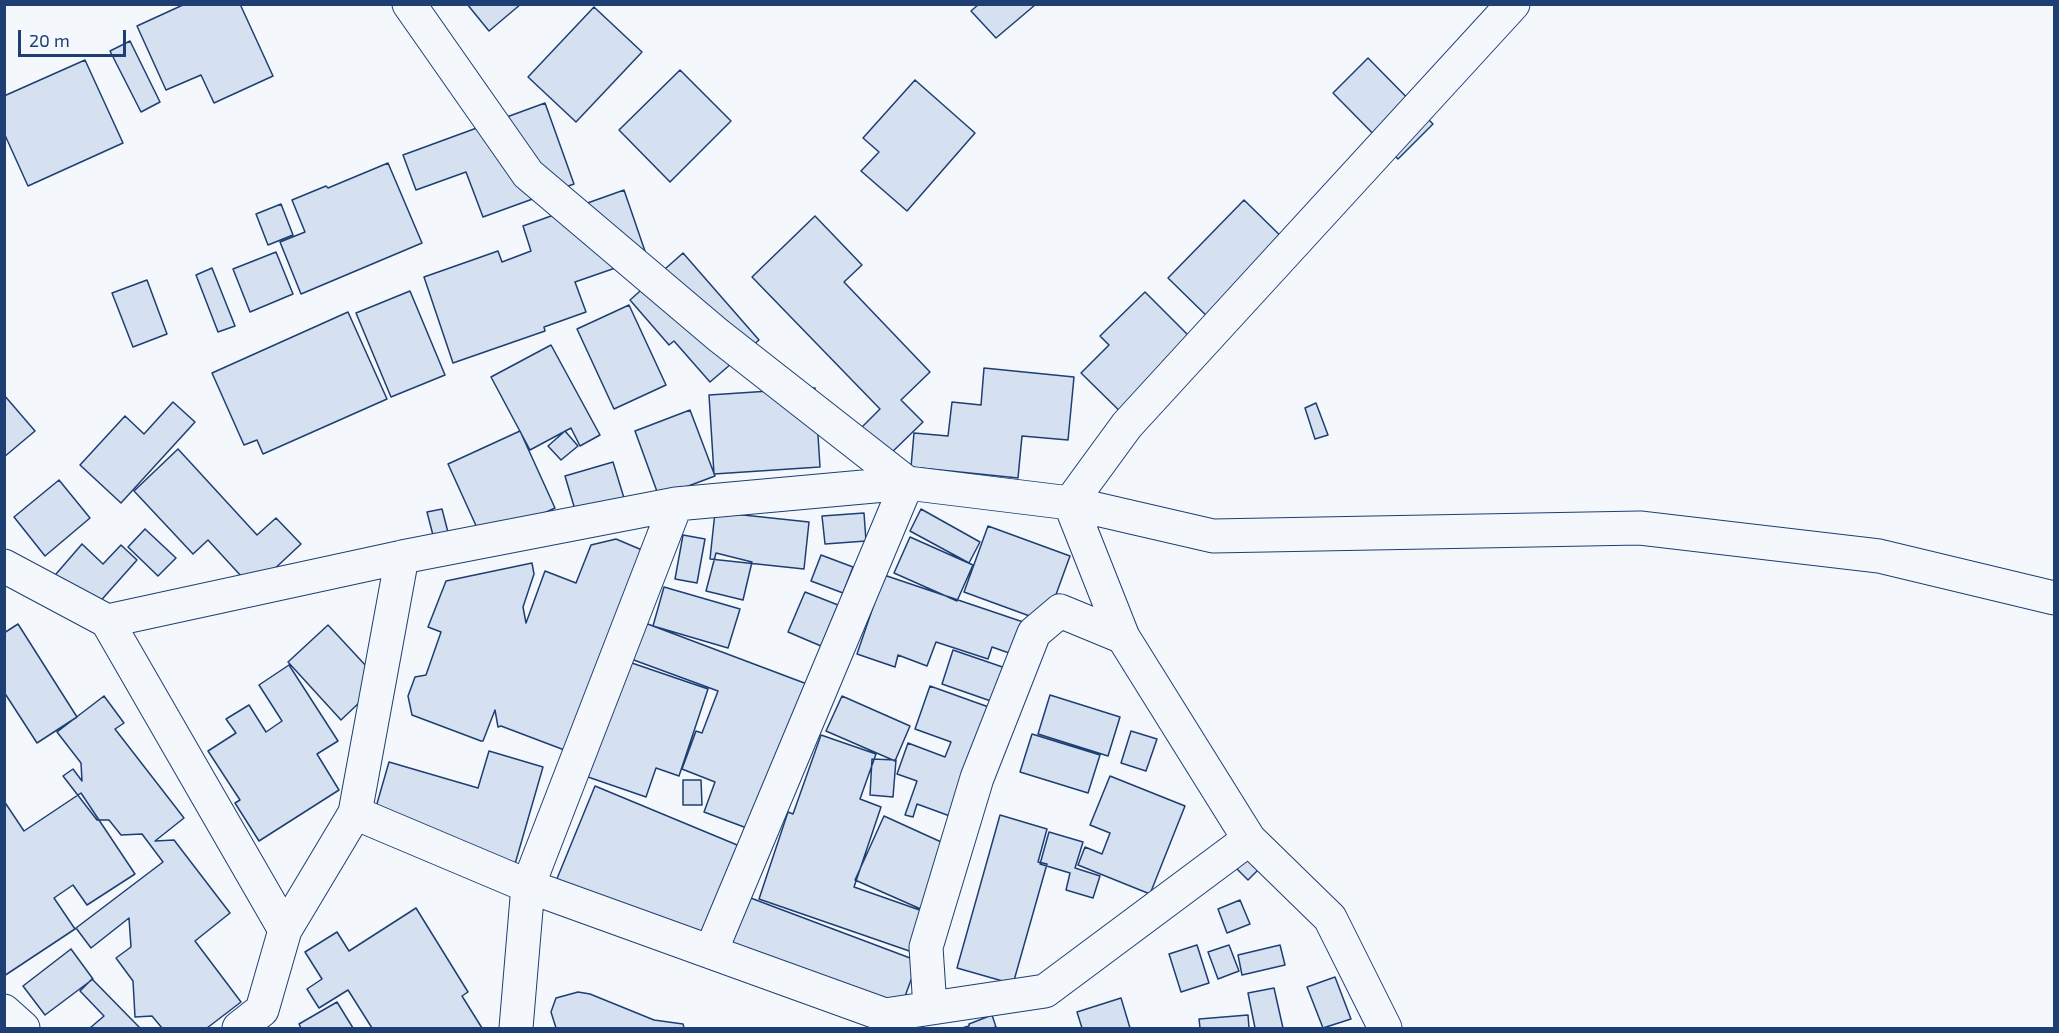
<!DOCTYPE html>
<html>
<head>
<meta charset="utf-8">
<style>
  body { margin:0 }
  #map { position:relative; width:2059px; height:1033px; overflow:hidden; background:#f4f7fb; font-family:"Exo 2",sans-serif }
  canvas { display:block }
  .frame { position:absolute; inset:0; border:6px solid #1d3f73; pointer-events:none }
  .scale { position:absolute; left:18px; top:30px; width:108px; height:27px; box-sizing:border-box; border:3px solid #1d3f73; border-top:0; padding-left:8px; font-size:18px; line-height:21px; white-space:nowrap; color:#1d3f73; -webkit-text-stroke:4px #f4f7fb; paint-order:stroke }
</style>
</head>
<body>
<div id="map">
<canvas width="2059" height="1033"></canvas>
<div class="frame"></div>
<div class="scale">20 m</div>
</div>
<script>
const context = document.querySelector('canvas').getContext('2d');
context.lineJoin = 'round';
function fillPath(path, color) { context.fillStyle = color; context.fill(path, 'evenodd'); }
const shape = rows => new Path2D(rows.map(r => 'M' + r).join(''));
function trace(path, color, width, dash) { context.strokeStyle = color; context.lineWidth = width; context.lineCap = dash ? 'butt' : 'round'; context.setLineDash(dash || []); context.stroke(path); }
const building = shape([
  [185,4,240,4,273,76,214,103,201,75,166,90,137,26,185,4],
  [467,4,521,4,489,31,467,4],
  [979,4,1035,4,1035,5,996,38,971,11,979,4],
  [594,7,642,52,576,122,528,77,594,7],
  [130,41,160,102,141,112,110,51,130,41],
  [1368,58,1433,124,1398,159,1333,93,1368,58],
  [85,60,123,143,28,186,4,133,4,96,85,60],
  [680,70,731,121,670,182,619,130,680,70],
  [915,80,975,133,907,211,861,171,879,152,863,138,915,80],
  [545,103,574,184,483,217,466,172,416,190,403,155,545,103],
  [388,163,422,243,301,294,280,242,305,232,292,200,326,186,328,188,388,163],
  [624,190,647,257,575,282,586,312,544,327,545,331,453,363,424,277,498,251,502,262,531,251,523,226,624,190],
  [1244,200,1293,248,1217,326,1168,278,1244,200],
  [281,204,293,235,268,245,256,214,281,204],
  [815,216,862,265,844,282,930,372,901,400,923,422,886,458,859,430,880,409,752,277,815,216],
  [276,252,293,294,250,312,233,269,276,252],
  [683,253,759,340,710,382,674,341,669,345,630,300,683,253],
  [212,268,235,326,218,332,196,275,212,268],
  [147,280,167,334,133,347,112,293,147,280],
  [410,291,445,375,391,397,356,313,410,291],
  [1145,292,1206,353,1134,425,1081,373,1109,345,1100,336,1145,292],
  [629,305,666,385,614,409,577,329,629,305],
  [348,312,387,399,263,454,257,440,244,445,212,373,348,312],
  [551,345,600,435,580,446,571,428,530,450,491,377,551,345],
  [984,368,1074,377,1068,440,1022,436,1018,478,911,467,914,433,948,436,952,402,981,405,984,368],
  [815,388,820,467,714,474,709,395,815,388],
  [4,395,35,431,4,457,4,395],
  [173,402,195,422,121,503,80,465,125,416,144,434,173,402],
  [1316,403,1328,435,1315,439,1305,408,1316,403],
  [690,410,715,476,659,497,635,431,690,410],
  [520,431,555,508,483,541,448,464,520,431],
  [565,431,578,446,561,460,548,446,565,431],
  [178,449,257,535,276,518,301,544,253,589,208,540,193,554,134,491,178,449],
  [613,462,624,498,576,513,565,476,613,462],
  [59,480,90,518,45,556,14,517,59,480],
  [442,509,450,540,435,543,427,512,442,509],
  [921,509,980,542,969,563,910,531,921,509],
  [715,512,809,522,804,569,710,559,715,512],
  [864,513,866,541,825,544,822,516,864,513],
  [988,526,1070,556,1046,622,964,592,988,526],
  [145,529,176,558,158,576,128,547,145,529],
  [683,535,705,539,697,583,675,579,683,535],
  [910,537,973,565,957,601,894,573,910,537],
  [616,539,642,550,567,751,501,726,498,727,495,710,483,741,481,741,412,715,408,696,415,677,426,675,441,632,428,627,446,581,532,563,534,574,523,607,526,623,545,571,576,583,591,545,616,539],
  [82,544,103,564,121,545,137,560,88,615,50,581,82,544],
  [716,553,752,562,743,600,706,591,716,553],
  [821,555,853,567,843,593,811,581,821,555],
  [884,575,1041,628,1029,660,992,647,988,659,936,642,927,666,898,655,895,667,857,654,884,575],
  [664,587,740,609,728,648,653,626,664,587],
  [805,592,838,605,821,646,788,632,805,592],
  [645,623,807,684,752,830,704,812,715,782,682,769,696,731,702,733,718,691,631,659,645,623],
  [18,624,77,717,37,743,4,692,4,633,18,624],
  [328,625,381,682,341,720,288,662,328,625],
  [953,650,1020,673,1008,707,942,684,953,650],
  [626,661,708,689,679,776,656,768,646,797,588,777,626,661],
  [289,665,338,741,317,754,339,790,259,841,235,803,240,800,208,751,236,733,226,719,249,705,266,732,282,721,259,685,289,665],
  [930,686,1008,714,969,823,917,804,913,817,905,815,917,781,897,774,908,743,945,757,951,742,915,729,930,686],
  [1050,695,1120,717,1108,756,1038,734,1050,695],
  [104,696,124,723,115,729,184,818,155,841,174,840,230,913,195,941,241,1002,207,1028,162,1028,152,1016,135,1017,133,981,116,958,131,947,129,918,91,948,76,928,163,862,142,834,121,835,109,820,97,820,63,776,73,769,82,781,81,763,57,732,104,696],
  [842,696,910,726,895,761,826,731,842,696],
  [1131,731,1157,739,1146,771,1121,763,1131,731],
  [1032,734,1100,755,1088,793,1020,772,1032,734],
  [821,735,876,754,860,799,881,807,854,887,931,914,918,954,759,899,788,812,793,814,821,735],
  [489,751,543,767,513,871,374,814,389,762,478,788,489,751],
  [872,759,896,760,893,797,870,795,872,759],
  [1110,776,1185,806,1150,894,1078,865,1085,847,1102,854,1110,833,1090,825,1110,776],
  [683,780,701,780,702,805,683,805,683,780],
  [595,786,742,847,697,946,554,886,595,786],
  [81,793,135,874,87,905,73,885,54,898,75,929,4,976,4,801,24,831,81,793],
  [1000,815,1047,829,1038,862,1047,864,1013,984,957,968,1000,815],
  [884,816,961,851,932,914,855,880,884,816],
  [1049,832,1083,842,1075,868,1100,876,1093,898,1066,890,1070,873,1040,864,1049,832],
  [1218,850,1268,860,1248,880,1218,850],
  [748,897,918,961,897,1018,727,953,748,897],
  [1240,900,1250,924,1227,933,1218,909,1240,900],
  [416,908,468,992,462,996,482,1028,372,1028,348,990,319,1008,307,989,322,979,305,952,337,932,349,951,416,908],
  [1197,945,1209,983,1181,992,1169,954,1197,945],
  [1229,945,1239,971,1218,979,1208,952,1229,945],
  [1280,945,1285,965,1242,975,1238,955,1280,945],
  [71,949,93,979,45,1015,23,986,71,949],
  [1335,977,1351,1019,1323,1028,1307,987,1335,977],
  [92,979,140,1028,90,1028,104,1016,80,991,92,979],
  [1274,988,1283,1028,1255,1028,1248,993,1274,988],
  [578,992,590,994,654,1020,683,1024,684,1028,556,1028,551,1012,556,998,578,992],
  [1121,998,1130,1028,1082,1028,1077,1012,1121,998],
  [337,1002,353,1028,301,1028,299,1024,337,1002],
  [992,1015,996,1027,992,1028,962,1028,969,1026,969,1024,992,1015],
  [1248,1015,1249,1028,1200,1028,1199,1019,1248,1015]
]);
const minor = shape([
  [409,4,528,174,718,335,907,483,711,951],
  [1070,503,1127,425,1513,4],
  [4,566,107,621,402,557,676,504,907,483,1070,503,1213,536,1640,528,1879,556,2054,598],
  [107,621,285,930,355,813,402,557],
  [355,813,528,886,885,1015,1045,991,1249,839,1123,637,1070,503],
  [1249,839,1330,918,1385,1028],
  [930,1008,926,947,977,778,1034,633,1060,611,1123,637],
  [4,1011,23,1028],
  [239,1028,262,1010,285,930],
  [516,1028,528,886,676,504]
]);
fillPath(building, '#d5e0f0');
trace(building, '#1d3f73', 1.5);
trace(minor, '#1d3f73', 35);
trace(minor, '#f4f7fb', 33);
</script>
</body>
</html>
